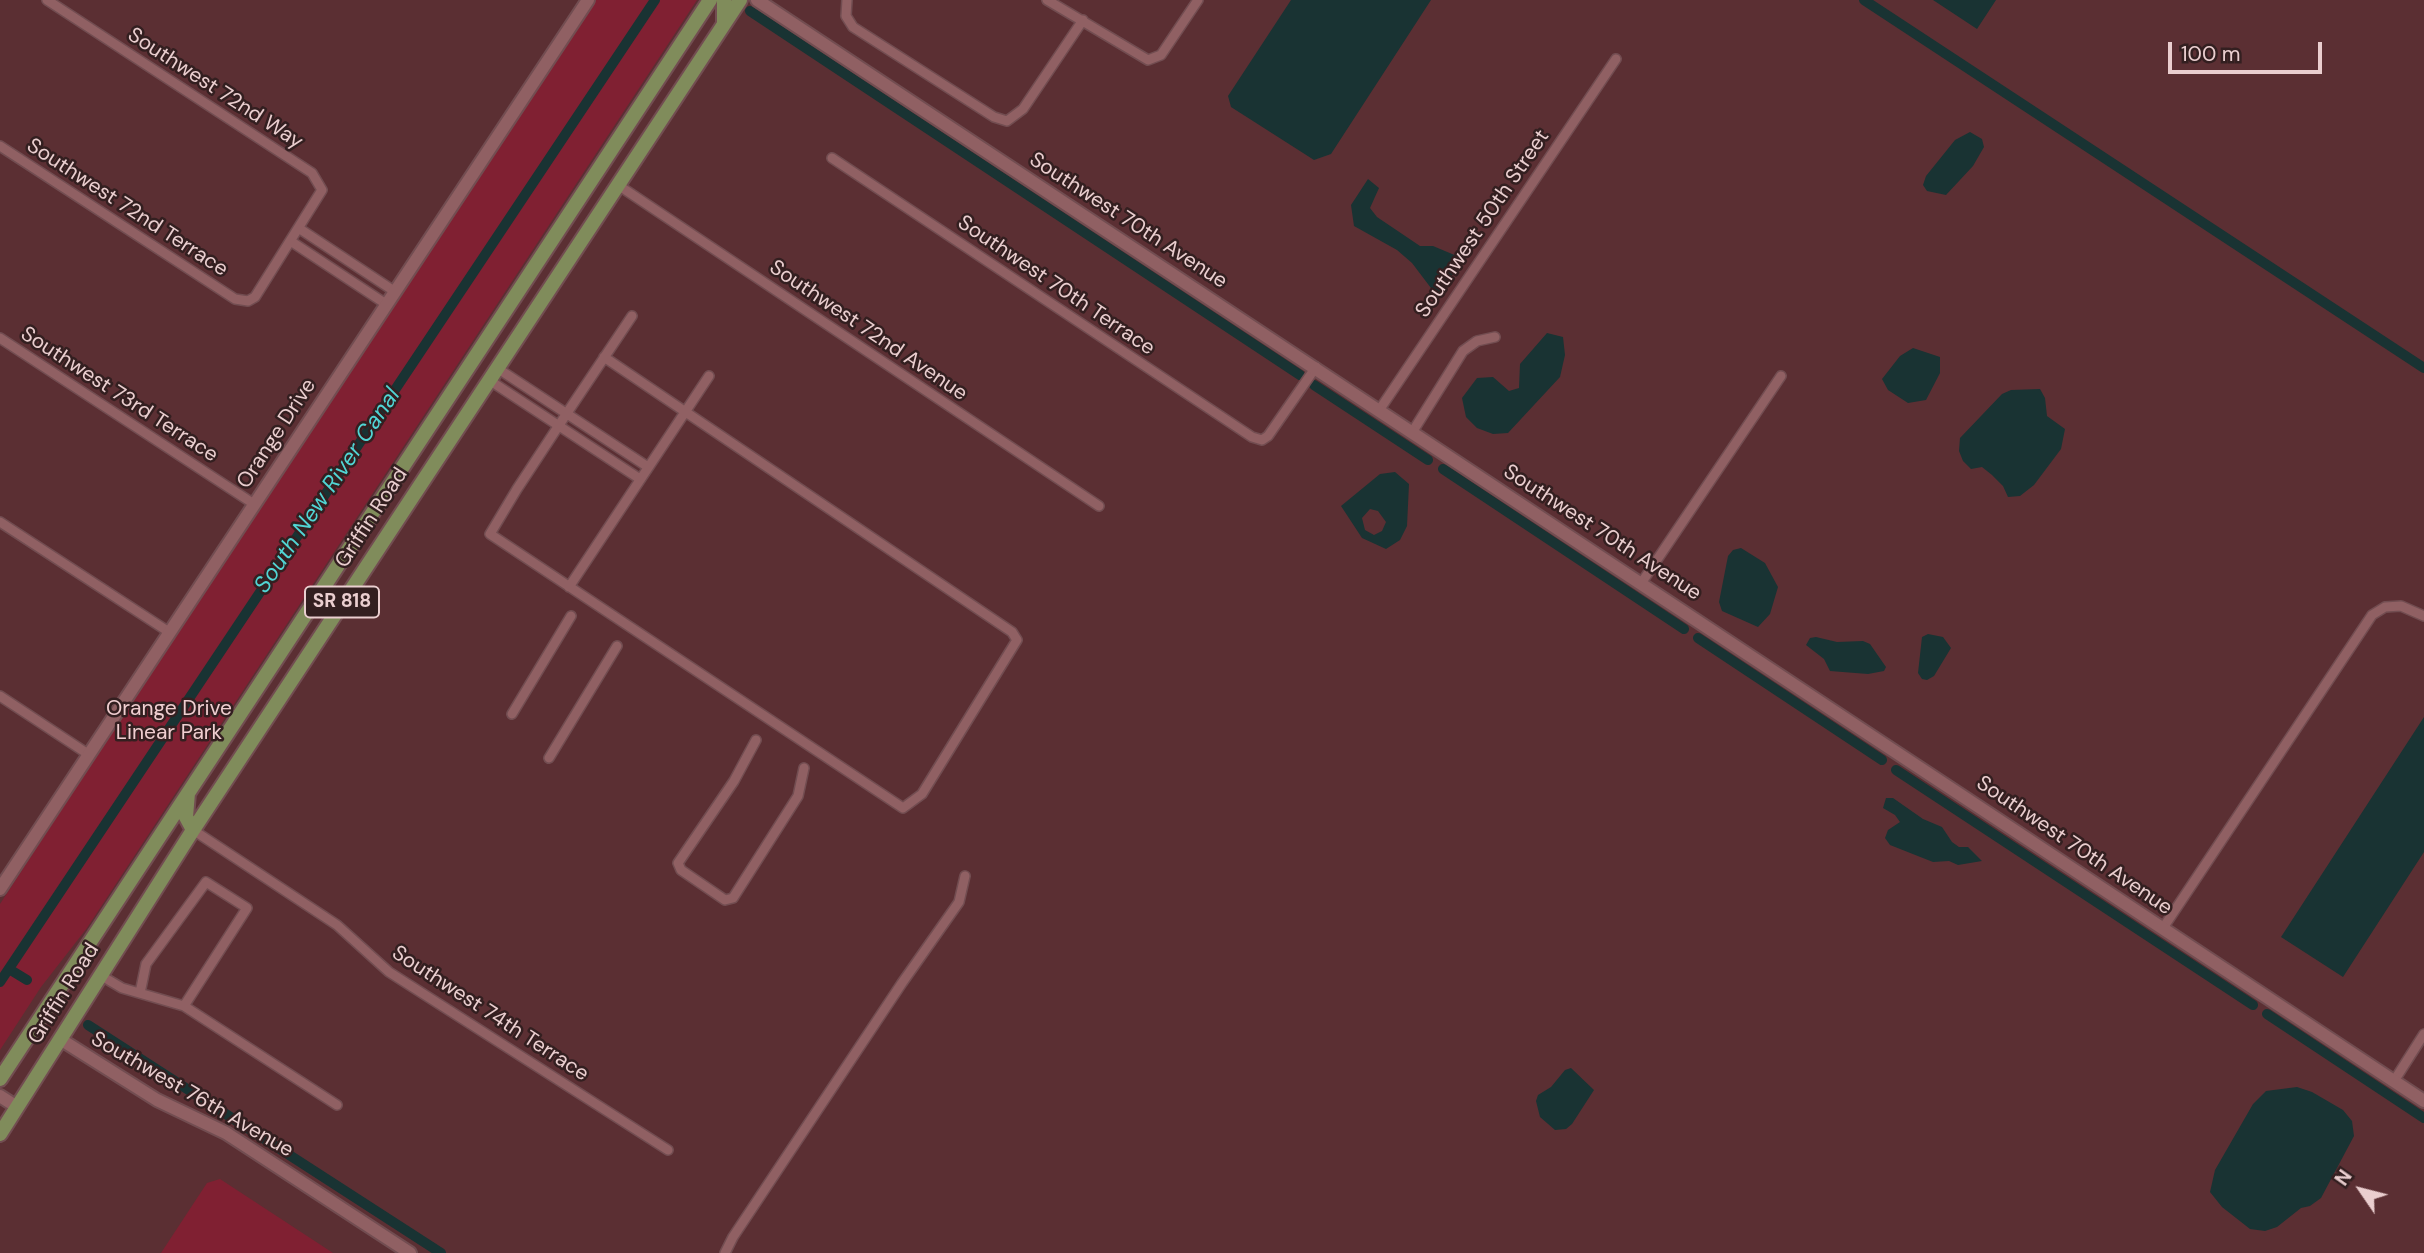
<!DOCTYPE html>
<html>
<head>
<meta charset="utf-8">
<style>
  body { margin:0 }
  #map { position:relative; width:2424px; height:1253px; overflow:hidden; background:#5b2f33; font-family:"DM Sans",sans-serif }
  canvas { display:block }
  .north { position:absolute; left:2326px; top:1155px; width:70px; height:70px; -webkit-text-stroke:5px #331f20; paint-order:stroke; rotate:305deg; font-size:19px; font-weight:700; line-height:28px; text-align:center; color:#eacecf }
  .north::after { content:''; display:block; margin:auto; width:24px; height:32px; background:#eacecf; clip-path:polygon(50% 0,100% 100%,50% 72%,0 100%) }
  .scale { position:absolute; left:2168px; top:42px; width:154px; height:32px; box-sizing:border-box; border:4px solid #eacecf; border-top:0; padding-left:9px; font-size:21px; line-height:24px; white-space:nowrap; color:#eacecf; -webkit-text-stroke:5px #331f20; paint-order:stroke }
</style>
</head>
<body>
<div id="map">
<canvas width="2424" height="1253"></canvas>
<div class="north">N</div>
<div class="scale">100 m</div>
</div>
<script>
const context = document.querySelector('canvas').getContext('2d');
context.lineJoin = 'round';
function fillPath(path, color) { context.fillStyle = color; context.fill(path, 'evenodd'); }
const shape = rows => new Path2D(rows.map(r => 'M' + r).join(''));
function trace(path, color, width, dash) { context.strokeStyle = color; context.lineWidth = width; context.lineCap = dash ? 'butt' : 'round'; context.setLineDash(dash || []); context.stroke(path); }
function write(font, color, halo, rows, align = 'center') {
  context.font = font + ' "DM Sans",sans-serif'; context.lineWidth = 5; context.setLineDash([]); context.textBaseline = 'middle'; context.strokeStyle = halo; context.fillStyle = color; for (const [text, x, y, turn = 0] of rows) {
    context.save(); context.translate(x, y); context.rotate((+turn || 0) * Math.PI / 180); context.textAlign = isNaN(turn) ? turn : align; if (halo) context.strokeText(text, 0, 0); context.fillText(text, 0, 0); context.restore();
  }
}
const green = shape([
  [595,0,697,0,87,928,41,987,0,1050,0,904,259,506,318,421],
  [220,1179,333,1253,161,1253,207,1183]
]);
const water = shape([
  [1291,0,1431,0,1331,154,1314,160,1231,107,1228,96],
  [1933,0,1996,0,1977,29],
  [1970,132,1982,139,1984,147,1973,166,1946,195,1927,191,1923,185,1926,176,1955,140],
  [1368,179,1379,188,1370,208,1377,217,1420,246,1433,246,1464,259,1440,292,1434,292,1412,263,1397,250,1354,226,1351,205],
  [1547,333,1563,337,1565,355,1560,377,1508,433,1493,434,1477,428,1466,417,1462,398,1477,378,1493,377,1509,391,1519,388,1520,364],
  [1913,348,1940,357,1940,373,1926,400,1908,403,1888,390,1882,379,1900,356],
  [2040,389,2045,398,2047,416,2065,429,2061,449,2034,485,2020,496,2008,497,2003,486,1992,475,1982,467,1971,469,1963,461,1959,451,1960,438,2002,394,2011,390],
  [1395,472,1409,484,1407,526,1400,540,1386,549,1362,538,1341,506,1380,474],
  [1370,509,1378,511,1386,522,1382,531,1374,535,1365,530,1362,518],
  [1741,548,1765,563,1778,587,1770,614,1758,627,1722,611,1719,602,1728,556,1733,550],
  [1928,634,1943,637,1951,648,1934,676,1927,680,1922,679,1918,673,1922,637],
  [1816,637,1837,642,1863,641,1870,644,1886,667,1884,671,1868,674,1830,671,1824,659,1806,645,1810,638],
  [2424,717,2424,852,2343,977,2281,937],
  [1886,798,1893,798,1923,819,1942,827,1952,842,1959,847,1968,847,1982,861,1958,865,1949,861,1933,862,1890,845,1885,838,1888,830,1900,822,1895,815,1883,808],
  [1571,1068,1594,1090,1572,1124,1566,1129,1555,1130,1540,1117,1536,1101,1538,1095,1551,1087,1565,1070],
  [2297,1087,2312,1092,2343,1110,2352,1121,2354,1136,2321,1198,2310,1206,2301,1208,2277,1227,2265,1231,2250,1229,2222,1207,2210,1192,2215,1170,2253,1104,2266,1091]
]);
const canal = shape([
  [1864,0,2424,368],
  [750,11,1300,375],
  [1314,385,1428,460],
  [1443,469,1684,629],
  [1698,638,1882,760],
  [1896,770,2253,1005],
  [9,969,27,980],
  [0,982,655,0],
  [2267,1014,2424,1118],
  [88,1025,441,1253]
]);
const street = shape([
  [847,0,846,16,853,27,994,117,1007,121,1023,109,1083,20],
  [1047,0,1148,60,1161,55,1198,0],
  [0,146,235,299,248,301,255,297,322,190,312,173,47,0],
  [832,158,1252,437,1262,440,1268,436,1316,367],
  [618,185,1099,506],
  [300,229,394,291],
  [292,242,386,304],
  [0,338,254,504],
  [604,357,1012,632,1017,640,922,794,903,808,490,534,517,489,567,413,632,316],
  [497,368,648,467],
  [489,380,640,479],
  [1380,409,1616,59],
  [1413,431,1463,351,1477,341,1495,337],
  [0,522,169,632],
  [1642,582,1781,376],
  [569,587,709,376],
  [0,696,88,754],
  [512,714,571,616],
  [756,740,734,781,678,863,681,870,725,900,733,898,798,796,804,768],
  [549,758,617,646],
  [193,830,337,925,389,972,668,1150],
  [2163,928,2372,615,2385,607,2401,606,2424,616],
  [100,975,122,988,184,1006,337,1105],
  [140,993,146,964,206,882,247,908,184,1006],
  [2394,1081,2424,1034],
  [725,1253,733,1237,902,983,959,902,965,876]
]);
const secondary = shape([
  [757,0,2424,1101],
  [0,889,588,0],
  [60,1039,157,1100,226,1133,410,1253],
  [0,1096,17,1107]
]);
const primary = shape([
  [724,0,724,24],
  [188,793,186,817,193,830],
  [0,1079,710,0],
  [0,1134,193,830,740,0]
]);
const shields = [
  [342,602,74]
];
const shieldNames = [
  ["SR 818",342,602]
];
const streetNames = [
  ["Southwest 72nd Way",215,89,33],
  ["Southwest 72nd Terrace",127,208,33],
  ["Southwest 70th Avenue",1128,221,33],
  ["Southwest 50th Street",1483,224,-56],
  ["Southwest 70th Terrace",1056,286,34],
  ["Southwest 72nd Avenue",868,331,34],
  ["Southwest 73rd Terrace",119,395,33],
  ["Orange Drive",277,434,-57],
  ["Griffin Road",372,518,-57],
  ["Southwest 70th Avenue",1602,533,33],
  ["Southwest 70th Avenue",2074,846,34],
  ["Griffin Road",64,994,-58],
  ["Southwest 74th Terrace",490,1014,33],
  ["Southwest 76th Avenue",192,1095,30]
];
const parkNames = [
  ["Orange Drive",169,709],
  ["Linear Park",169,733]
];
const waterNames = [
  ["South New River Canal",328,491,-56]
];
fillPath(green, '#802032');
fillPath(water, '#193333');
trace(canal, '#193333', 10);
trace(street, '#724d51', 12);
trace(secondary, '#724d51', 16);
trace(primary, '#724d51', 18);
trace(street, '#906063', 9);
trace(secondary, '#906063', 12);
trace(primary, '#808c5b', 14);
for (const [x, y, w] of shields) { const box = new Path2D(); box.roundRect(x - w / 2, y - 15.5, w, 31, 5); context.fillStyle = '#331f20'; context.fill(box); trace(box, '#eacecf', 2); }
write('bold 19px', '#eacecf', null, shieldNames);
write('21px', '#eacecf', '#331f20', streetNames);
write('21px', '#f0ced0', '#331f20', parkNames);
write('italic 23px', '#51d5d4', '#331f20', waterNames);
</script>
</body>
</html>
